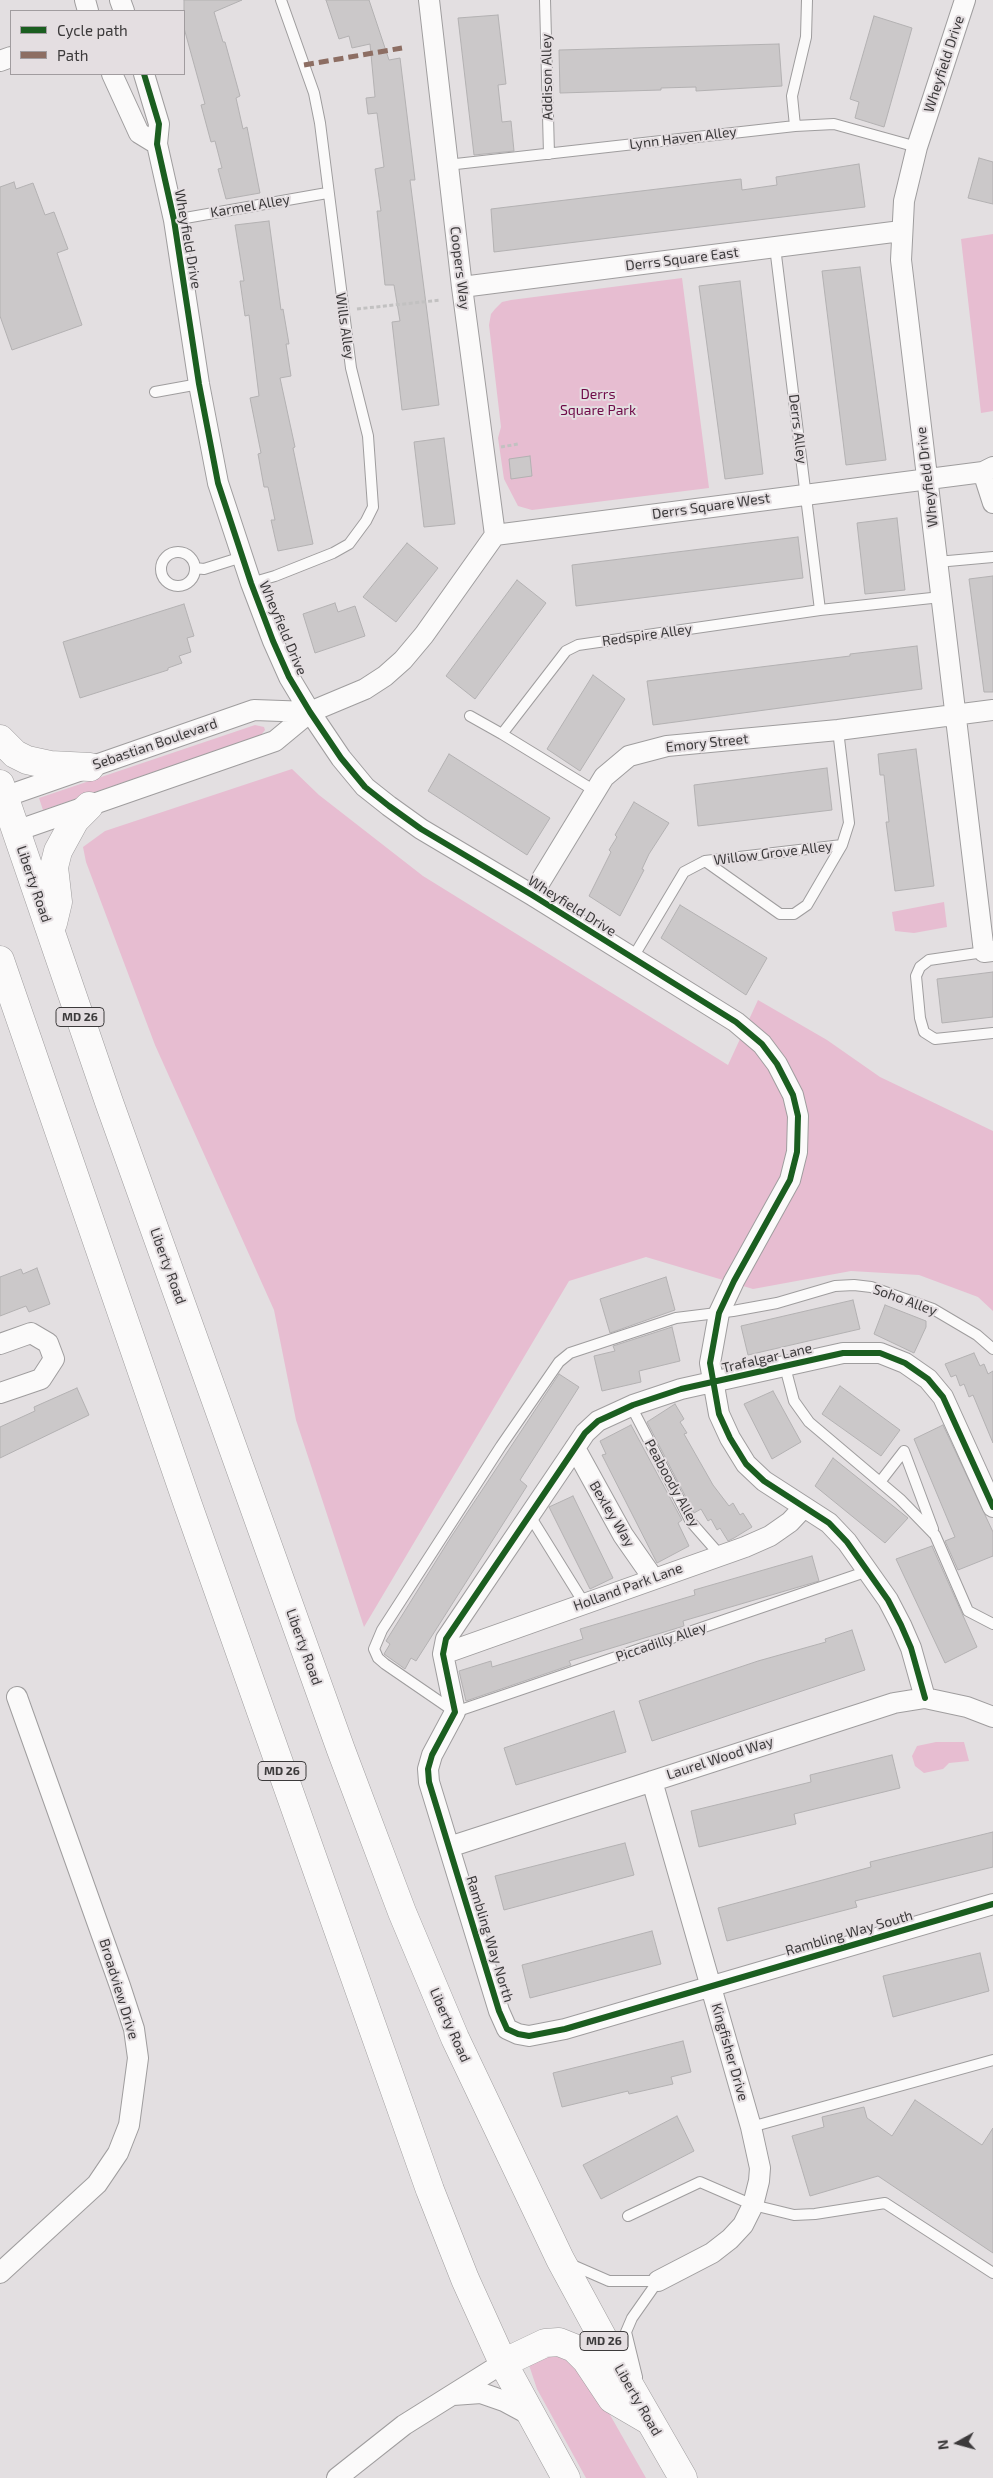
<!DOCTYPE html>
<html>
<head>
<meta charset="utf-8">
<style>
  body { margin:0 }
  #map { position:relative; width:993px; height:2478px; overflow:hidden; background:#e3dfe1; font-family:"Exo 2",sans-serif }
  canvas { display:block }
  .legend { position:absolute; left:10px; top:10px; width:175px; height:65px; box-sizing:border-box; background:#e4dee1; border:1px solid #a19c9f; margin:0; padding:6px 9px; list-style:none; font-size:15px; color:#3c3a3b }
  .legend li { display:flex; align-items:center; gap:10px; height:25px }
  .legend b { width:25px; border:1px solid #a19c9f }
  .north { position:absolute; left:933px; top:2418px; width:50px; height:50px; -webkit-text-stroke:4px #e4dee1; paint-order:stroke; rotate:263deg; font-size:14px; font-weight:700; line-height:20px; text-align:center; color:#3c3a3b }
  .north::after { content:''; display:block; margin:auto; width:18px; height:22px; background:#3c3a3b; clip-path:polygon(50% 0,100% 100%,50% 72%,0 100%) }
</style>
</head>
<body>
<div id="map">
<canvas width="993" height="2478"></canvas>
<ul class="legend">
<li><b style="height:6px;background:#1b5e20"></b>Cycle path</li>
<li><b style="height:6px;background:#8d6e63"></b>Path</li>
</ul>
<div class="north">N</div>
</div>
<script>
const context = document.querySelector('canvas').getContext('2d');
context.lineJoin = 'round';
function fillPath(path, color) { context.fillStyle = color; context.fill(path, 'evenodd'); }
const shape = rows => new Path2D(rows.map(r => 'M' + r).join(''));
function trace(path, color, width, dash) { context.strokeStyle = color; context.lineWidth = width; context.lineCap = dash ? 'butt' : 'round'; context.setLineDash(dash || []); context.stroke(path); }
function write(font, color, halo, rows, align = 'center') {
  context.font = font + ' "Exo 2",sans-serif'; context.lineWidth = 4; context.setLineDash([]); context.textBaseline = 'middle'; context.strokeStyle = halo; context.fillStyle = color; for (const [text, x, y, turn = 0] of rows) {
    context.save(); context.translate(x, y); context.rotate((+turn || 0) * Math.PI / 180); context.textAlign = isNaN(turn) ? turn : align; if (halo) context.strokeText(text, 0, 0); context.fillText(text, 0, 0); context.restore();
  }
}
const green = shape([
  [993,234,993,411,981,413,961,239],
  [682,278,709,488,532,510,518,506,504,479,498,438,501,427,489,325,491,314,495,309,502,302,511,300],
  [255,725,264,727,265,730,261,735,43,810,39,798],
  [292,769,319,795,423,876,728,1065,758,1000,827,1040,880,1077,993,1131,993,1311,978,1297,919,1275,851,1271,753,1289,646,1257,569,1281,364,1627,296,1420,274,1310,155,1045,86,862,83,847,105,831],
  [944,902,947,927,914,933,895,931,892,912],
  [936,1742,964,1742,969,1761,949,1763,943,1769,924,1773,915,1766,912,1756,917,1746],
  [568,2355,589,2378,646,2478,586,2478,537,2389,529,2365,540,2356]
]);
const building = shape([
  [184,0,242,0,214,12,223,42,225,42,240,96,236,98,243,129,247,127,260,193,226,199,218,169,222,168,215,141,211,142,201,105,205,104,184,28,184,0],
  [326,0,369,0,389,60,400,58,415,180,410,180,439,405,402,410,392,322,400,321,394,285,385,285,377,211,381,211,375,169,384,167,377,113,368,114,366,98,375,97,370,44,352,48,349,36,339,39,326,0],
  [498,15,506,84,498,85,502,122,511,121,514,151,474,155,458,18,498,15],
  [874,16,912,28,884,127,855,118,859,102,850,99,874,16],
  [779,44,782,86,696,91,696,87,661,88,661,90,560,93,559,50,779,44],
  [979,158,993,162,993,204,968,198,979,158],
  [859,164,865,207,494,252,491,209,741,179,742,190,777,185,776,177,859,164],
  [14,182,16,189,33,183,45,215,54,212,68,249,57,253,82,325,12,350,0,316,0,187,14,182],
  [269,221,281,310,283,309,289,344,286,344,291,376,280,378,295,447,293,448,313,544,278,551,271,520,275,520,268,487,264,487,258,454,261,453,250,398,259,396,249,315,245,316,240,281,244,281,235,225,269,221],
  [860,267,886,460,846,465,822,271,860,267],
  [740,281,763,474,725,479,699,286,740,281],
  [444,438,455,524,424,527,414,442,444,438],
  [530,456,532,476,511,479,509,459,530,456],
  [897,518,905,590,865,594,857,523,897,518],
  [798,537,803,578,576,606,572,565,798,537],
  [407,543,438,568,396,622,363,597,407,543],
  [993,576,993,692,984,692,969,579,993,576],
  [517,580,546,603,475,699,446,676,517,580],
  [335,603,338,612,355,606,365,636,315,653,303,614,335,603],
  [184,604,194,636,187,638,191,652,179,656,182,663,168,668,168,670,80,698,63,642,184,604],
  [917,646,922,689,653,725,647,681,850,656,850,654,917,646],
  [593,675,625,699,580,771,547,749,593,675],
  [916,749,934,886,895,891,886,822,889,822,884,775,880,775,878,754,916,749],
  [449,754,550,818,527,855,428,791,449,754],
  [827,768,832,810,698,826,694,785,827,768],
  [634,802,669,823,649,854,642,869,644,870,620,916,589,896,611,852,609,850,617,837,615,835,634,802],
  [680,905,767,958,746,995,661,938,680,905],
  [993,972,993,1017,942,1023,937,979,993,972],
  [37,1268,50,1304,29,1312,26,1306,0,1316,0,1277,21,1269,23,1274,37,1268],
  [666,1277,675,1310,610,1333,600,1299,666,1277],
  [853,1300,860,1329,748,1355,741,1326,853,1300],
  [885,1305,926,1321,926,1327,914,1353,874,1334,885,1305],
  [672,1327,680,1361,639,1371,641,1382,602,1391,594,1356,615,1351,613,1346,672,1327],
  [974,1353,980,1366,984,1364,988,1374,993,1371,993,1443,973,1395,969,1397,964,1384,960,1386,956,1375,951,1377,945,1364,974,1353],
  [559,1374,579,1387,520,1480,527,1486,416,1661,411,1658,405,1669,384,1654,390,1644,386,1641,451,1537,559,1374],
  [840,1386,900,1430,881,1456,822,1414,840,1386],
  [77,1388,89,1415,0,1458,0,1427,35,1411,34,1407,77,1388],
  [773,1391,801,1442,772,1459,744,1404,773,1391],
  [675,1404,684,1419,680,1422,687,1433,684,1434,713,1485,729,1506,733,1503,740,1515,743,1513,752,1527,734,1538,728,1541,720,1528,717,1530,711,1519,708,1521,701,1509,694,1513,647,1422,675,1404],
  [631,1425,682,1520,678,1523,689,1546,657,1563,602,1455,606,1454,600,1441,631,1425],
  [943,1425,993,1532,993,1556,958,1570,945,1541,955,1537,914,1439,943,1425],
  [833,1458,908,1518,885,1543,815,1486,833,1458],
  [573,1496,613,1578,590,1589,549,1507,573,1496],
  [932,1546,977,1647,945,1663,896,1559,932,1546],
  [812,1556,819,1581,683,1621,684,1626,569,1661,571,1665,466,1701,459,1671,491,1661,492,1667,583,1639,580,1629,695,1595,694,1590,812,1556],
  [852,1630,865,1670,652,1741,639,1701,758,1661,826,1642,825,1639,852,1630],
  [614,1711,626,1752,516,1785,504,1748,614,1711],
  [892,1755,900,1788,794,1814,796,1824,699,1847,691,1811,811,1782,810,1775,892,1755],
  [993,1832,993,1867,855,1901,857,1907,727,1941,718,1908,871,1867,870,1862,993,1832],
  [625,1843,634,1875,504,1910,495,1876,625,1843],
  [652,1931,661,1964,530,1998,522,1965,652,1931],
  [980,1953,989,1991,893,2017,883,1976,980,1953],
  [683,2041,691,2072,671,2077,673,2084,629,2094,628,2091,562,2107,553,2073,683,2041],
  [915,2100,982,2145,993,2128,993,2253,878,2176,810,2196,792,2136,824,2127,822,2117,864,2107,867,2118,892,2136,915,2100],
  [677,2116,694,2151,601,2199,583,2165,677,2116]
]);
const path = shape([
  [357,309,441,300],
  [501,447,518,444]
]);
const service = shape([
  [545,0,549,154],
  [795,126,792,96,806,37,807,0],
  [447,165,795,126,834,124,917,147],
  [174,220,327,193],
  [775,247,820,610],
  [155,392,199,384],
  '161 569a17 17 0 1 1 34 0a17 17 0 1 1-34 0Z',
  [937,562,993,557],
  [195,568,204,569,242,557],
  [251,583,275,576,333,553,349,544,366,521,373,507,368,436,351,368,320,123,314,93,281,0],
  [470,716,502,734],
  [595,791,502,734,566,651,578,645,820,610,941,597],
  [705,861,780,914,794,914,807,905,842,845],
  [984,952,929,960,920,967,916,976,920,1018,924,1032,935,1039,993,1033],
  [632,959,684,872,705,861,842,845,849,823,838,730],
  [785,1367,794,1401,809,1422,900,1499,935,1535,968,1611,993,1624],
  [631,1406,691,1522,720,1555],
  [880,1482,904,1451,933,1529],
  [530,1516,584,1603],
  [868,1571,455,1712,385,1664,378,1658,374,1649,382,1630,501,1446,559,1362,570,1353,676,1318,733,1311,777,1303,835,1286,854,1285,871,1287,933,1309,977,1335,993,1349],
  [751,2127,993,2060],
  [628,2216,700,2182,753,2205,794,2215,815,2214,885,2203,993,2273],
  [570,2264,609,2281,658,2281],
  [637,2377,626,2332,632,2318,658,2281]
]);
const minor = shape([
  [85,0,88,11],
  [120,0,124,11],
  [429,0,462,287,495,535],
  [965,0,917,147,904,201,901,260,984,952,993,951],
  [0,61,11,57],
  [112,74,139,133,157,144],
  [144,74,159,124,157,144,174,220,199,384,218,483,251,583,273,641,289,677,310,712,341,758,365,787,389,806,421,829,532,895,736,1022,762,1044,777,1064,793,1095,798,1116,797,1152,790,1180,734,1281,719,1313,710,1363,719,1414,730,1438,746,1464,764,1481,829,1523,847,1542,888,1600,901,1625,911,1648,925,1698],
  [462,287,901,231],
  [993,467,983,472,993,503],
  [495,535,983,472],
  [4,797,254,710,310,712],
  [16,831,275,741,310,712,365,689,385,676,403,660,424,635,495,535],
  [532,895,604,777,629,756,667,746,838,730,993,710],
  [0,1344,31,1333,48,1343,54,1359,41,1379,0,1393],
  [575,1448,623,1535,653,1578],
  [993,1507,943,1397,928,1379,905,1363,880,1353,843,1353,681,1389,633,1405,598,1421,585,1433,575,1448,446,1639,443,1654,455,1712,432,1755,428,1769,429,1782,499,2011,507,2029,518,2034,529,2036,565,2029,993,1904],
  [443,1654,745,1547,770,1536,790,1522,804,1507],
  [652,1781,751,2127,760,2168,759,2181,753,2205,743,2225,730,2239,712,2253,658,2281],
  [449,1847,894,1703,925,1698,967,1707,993,1717],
  [0,2273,97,2184,118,2153,129,2125,138,2058,134,2029,120,1986,17,1697],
  [453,2395,481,2393,504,2401,530,2415],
  [337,2478,404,2425,503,2363]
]);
const primary = shape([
  [0,739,15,754,27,760,50,765,90,767],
  [0,784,109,1102,341,1750,402,1912,455,2038,560,2259,611,2353,683,2478],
  [53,923,58,902,54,867,58,851,75,820,89,806],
  [0,960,188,1505,430,2190,465,2279,503,2363,566,2478],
  [503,2363,545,2343,559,2342,574,2348,586,2360,612,2399,648,2420]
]);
const quiet = shape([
  [304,65,402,48]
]);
const cycleway = shape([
  [144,74,159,124,157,144,174,220,199,384,218,483,251,583,273,641,289,677,310,712,341,758,365,787,389,806,421,829,532,895,736,1022,762,1044,777,1064,793,1095,798,1116,797,1152,790,1180,734,1281,719,1313,710,1363,719,1414,730,1438,746,1464,764,1481,829,1523,847,1542,888,1600,901,1625,911,1648,925,1698],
  [993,1507,943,1397,928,1379,905,1363,880,1353,843,1353,681,1389,633,1405,598,1421,585,1433,575,1448,446,1639,443,1654,455,1712,432,1755,428,1769,429,1782,499,2011,507,2029,518,2034,529,2036,565,2029,993,1904]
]);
const shields = [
  [80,1017,48],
  [282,1771,48],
  [604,2341,48]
];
const shieldNames = [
  ["MD 26",80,1017],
  ["MD 26",282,1771],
  ["MD 26",604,2341]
];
const streetNames = [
  ["Wheyfield Drive",944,64,-72],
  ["Addison Alley",547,77,-91],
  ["Lynn Haven Alley",683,138,-7],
  ["Karmel Alley",250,206,-10],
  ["Wheyfield Drive",188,239,80],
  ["Derrs Square East",682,259,-7],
  ["Coopers Way",460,268,83],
  ["Wills Alley",345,326,82],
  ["Derrs Alley",798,429,83],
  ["Wheyfield Drive",927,477,-97],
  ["Derrs Square West",711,506,-8],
  ["Wheyfield Drive",283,628,67],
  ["Redspire Alley",647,635,-8],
  ["Emory Street",707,743,-6],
  ["Sebastian Boulevard",155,744,-19],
  ["Willow Grove Alley",773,853,-7],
  ["Liberty Road",34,884,71],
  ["Wheyfield Drive",572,906,32],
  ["Liberty Road",168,1266,70],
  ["Soho Alley",905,1300,20],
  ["Trafalgar Lane",767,1358,-13],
  ["Peaboody Alley",672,1483,61],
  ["Bexley Way",612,1514,59],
  ["Holland Park Lane",628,1587,-20],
  ["Piccadilly Alley",661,1642,-19],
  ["Liberty Road",304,1647,70],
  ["Laurel Wood Way",720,1758,-18],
  ["Rambling Way South",849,1933,-16],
  ["Rambling Way North",490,1939,73],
  ["Broadview Drive",119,1989,73],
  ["Liberty Road",450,2025,66],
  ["Kingfisher Drive",730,2052,74],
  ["Liberty Road",638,2400,60]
];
const parkNames = [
  ["Derrs",598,394],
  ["Square Park",598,410]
];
fillPath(green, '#e7bdd1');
fillPath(building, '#cbc8c9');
trace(building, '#b3b1b2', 1);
trace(service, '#9f9d9e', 12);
trace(minor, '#9f9d9e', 22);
trace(primary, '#9f9d9e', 29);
trace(path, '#c2c1c1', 3, [4, 2.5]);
trace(service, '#fbfafa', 10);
trace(minor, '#fbfafa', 20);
trace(primary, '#fbfafa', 28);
trace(quiet, '#8d6e63', 5, [10, 5]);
trace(cycleway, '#1b5e20', 6);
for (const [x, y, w] of shields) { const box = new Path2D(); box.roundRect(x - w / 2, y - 9.5, w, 19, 4); context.fillStyle = '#e4dee1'; context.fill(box); trace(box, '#3c3a3b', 1); }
write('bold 12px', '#3c3a3b', null, shieldNames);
write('14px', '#3c3a3b', '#e4dee1', streetNames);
write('14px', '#6e0a48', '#e4dee1', parkNames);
</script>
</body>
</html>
